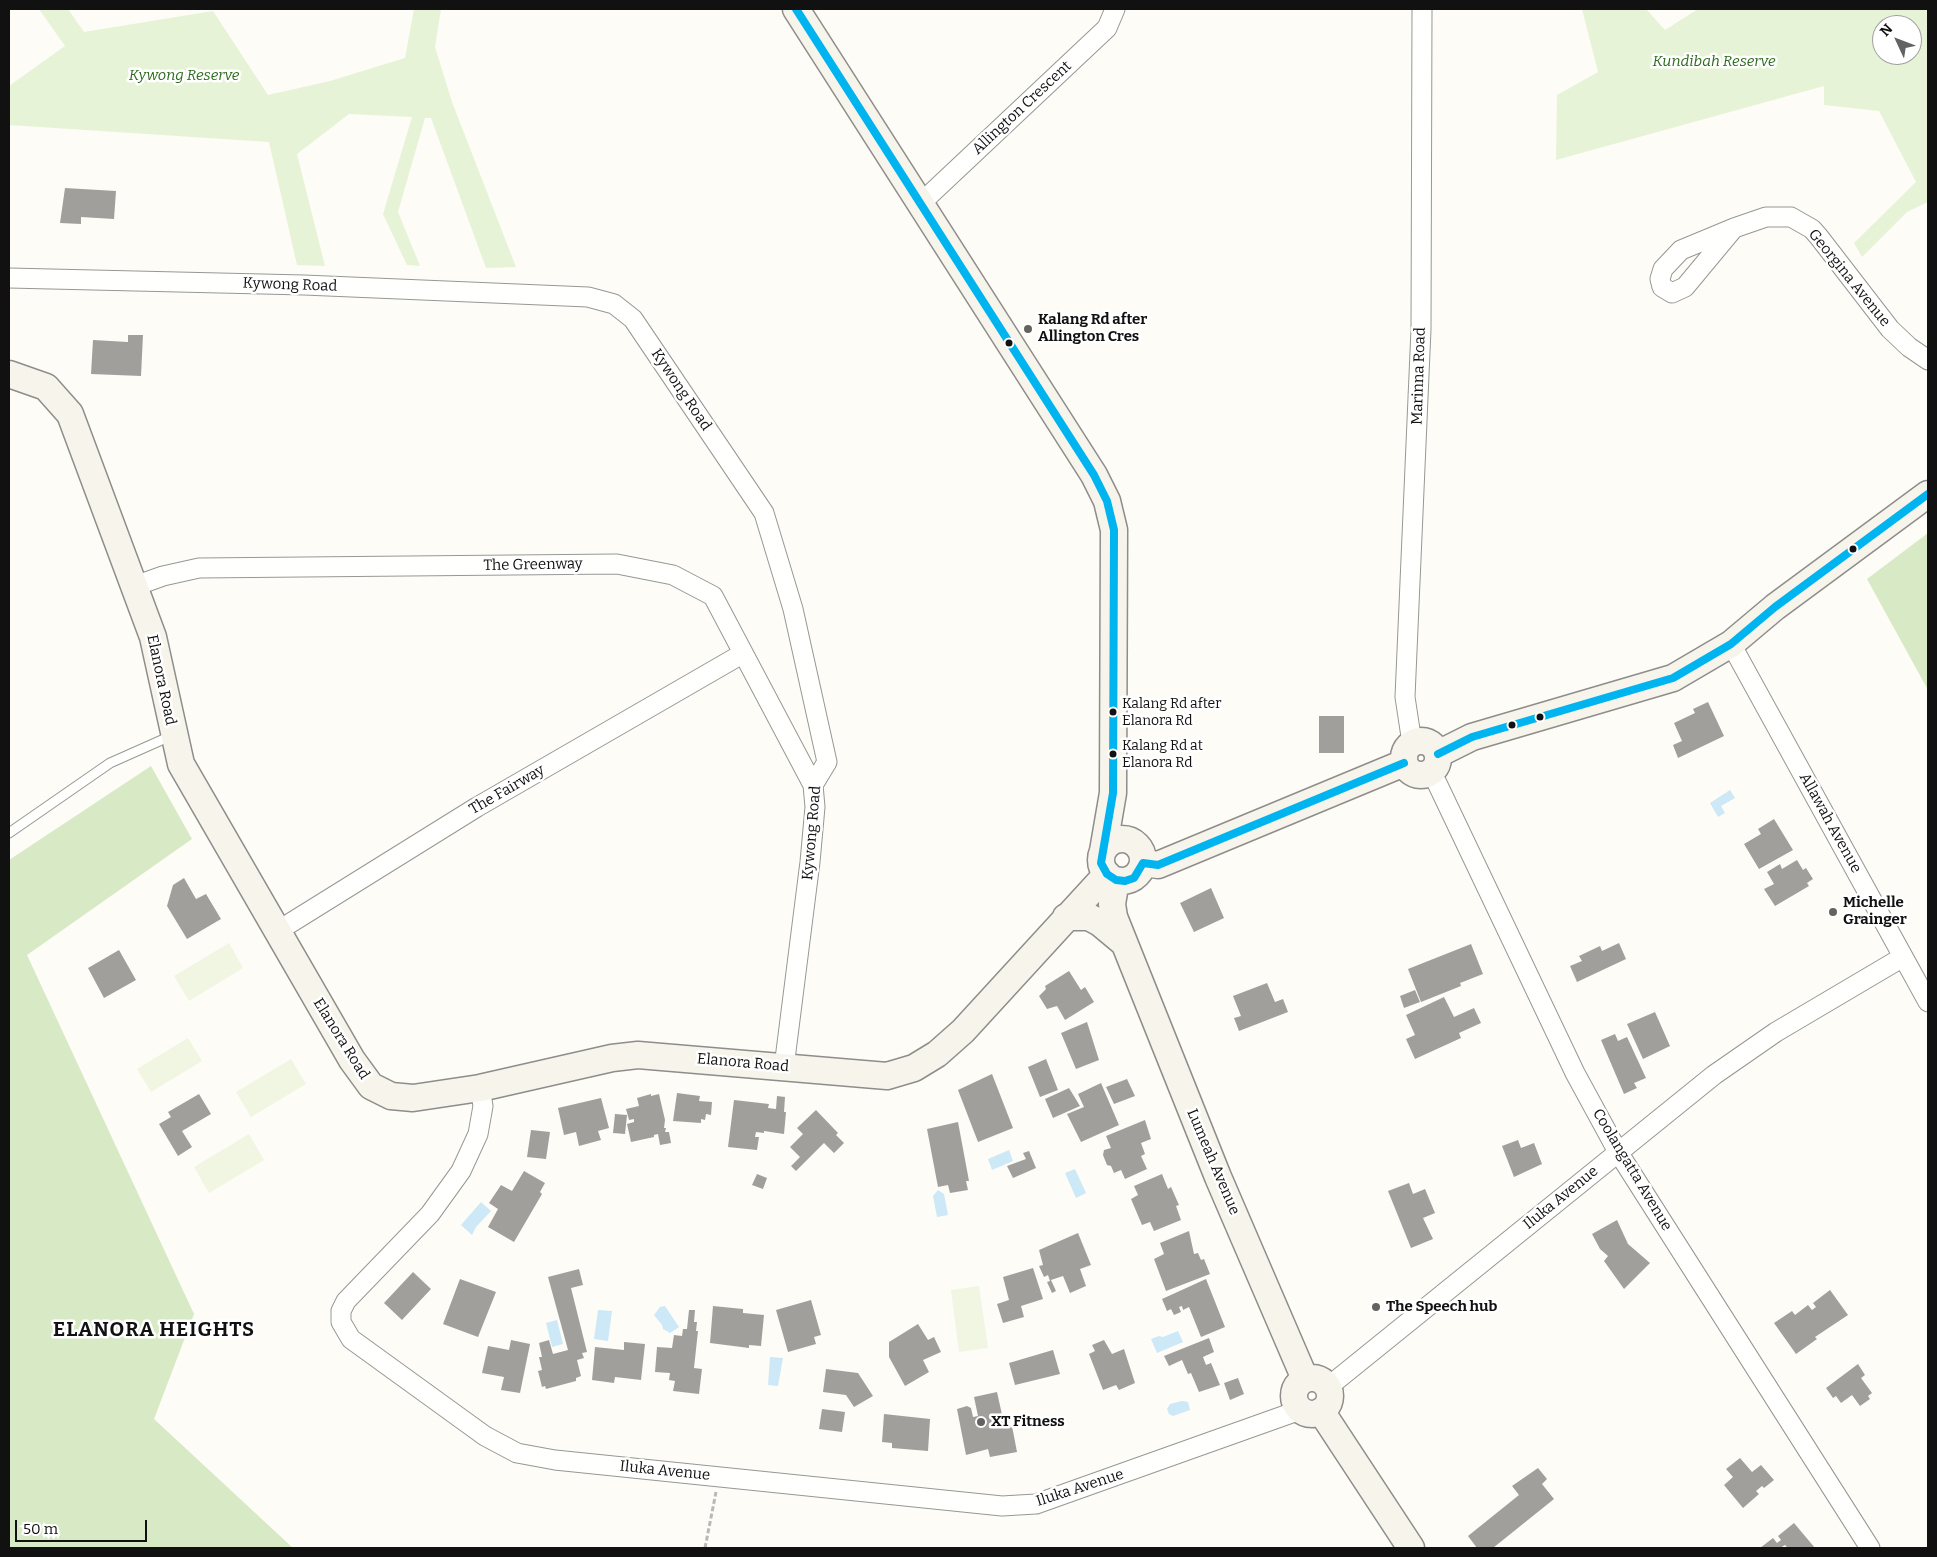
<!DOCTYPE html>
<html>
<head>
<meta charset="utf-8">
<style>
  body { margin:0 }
  #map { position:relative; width:1937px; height:1557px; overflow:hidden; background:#fdfcf7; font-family:Bitter,serif }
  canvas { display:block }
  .frame { position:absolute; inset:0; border:10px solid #111; pointer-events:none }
  .north { position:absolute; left:1872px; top:15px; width:50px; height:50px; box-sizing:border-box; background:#fff; border:1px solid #a0a0a0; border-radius:50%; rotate:313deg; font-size:14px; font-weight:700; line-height:20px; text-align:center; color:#111 }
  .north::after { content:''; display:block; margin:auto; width:18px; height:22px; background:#646362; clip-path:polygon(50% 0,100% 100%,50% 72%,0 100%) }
  .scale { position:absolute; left:15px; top:1520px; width:132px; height:22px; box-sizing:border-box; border:2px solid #111; border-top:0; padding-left:6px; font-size:15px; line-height:18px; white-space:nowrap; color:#111; -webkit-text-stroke:4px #fff; paint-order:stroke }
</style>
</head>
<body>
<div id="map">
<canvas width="1937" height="1557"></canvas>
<div class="frame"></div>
<div class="north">N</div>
<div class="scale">50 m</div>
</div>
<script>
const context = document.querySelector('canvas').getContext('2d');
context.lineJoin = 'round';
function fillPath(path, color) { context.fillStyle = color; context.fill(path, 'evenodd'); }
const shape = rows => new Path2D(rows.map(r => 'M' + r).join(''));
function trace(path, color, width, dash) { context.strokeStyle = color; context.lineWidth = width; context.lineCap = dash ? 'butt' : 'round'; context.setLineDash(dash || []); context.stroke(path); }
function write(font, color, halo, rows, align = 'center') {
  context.font = font + ' Bitter,serif'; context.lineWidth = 5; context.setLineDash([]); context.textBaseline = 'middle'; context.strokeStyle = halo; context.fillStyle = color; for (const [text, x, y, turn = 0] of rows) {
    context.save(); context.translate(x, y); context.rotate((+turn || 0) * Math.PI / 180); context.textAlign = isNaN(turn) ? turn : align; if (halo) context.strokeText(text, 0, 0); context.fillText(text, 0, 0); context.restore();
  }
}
const green = shape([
  [39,9,68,9,84,32,213,11,268,95,330,81,405,58,414,9,441,9,435,47,452,102,516,267,486,268,431,118,425,118,398,212,420,266,407,265,383,214,412,117,349,114,297,154,325,266,297,265,269,142,9,125,9,86,65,46],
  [1582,9,1646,9,1665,30,1698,9,1928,9,1928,202,1907,212,1862,257,1854,243,1916,182,1879,111,1824,105,1824,86,1556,160,1557,95,1598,72],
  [1882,25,1912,25,1912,55,1882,55]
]);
const forest = shape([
  [1928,533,1928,690,1867,579],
  [151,766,192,839,27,955,194,1314,154,1419,293,1548,9,1548,9,860]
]);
const pitch = shape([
  [229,943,243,968,189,1001,174,976],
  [188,1038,202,1061,151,1092,137,1069],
  [291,1059,306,1084,251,1117,236,1092],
  [249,1134,264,1160,209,1193,194,1167],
  [979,1286,988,1348,959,1352,951,1290]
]);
const water = shape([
  [1730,790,1735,798,1721,806,1725,813,1718,817,1710,803],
  [1009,1150,1013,1161,992,1170,988,1159],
  [1075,1169,1086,1193,1076,1198,1065,1173],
  [938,1190,944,1194,948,1215,937,1217,933,1196],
  [481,1202,491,1211,476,1227,472,1235,461,1225],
  [665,1306,679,1327,670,1333,663,1329,662,1325,654,1315,660,1307],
  [598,1310,612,1311,608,1341,594,1339],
  [557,1320,563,1344,552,1347,546,1323],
  [1178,1331,1183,1342,1157,1353,1151,1339,1159,1336,1163,1337],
  [770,1357,783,1358,778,1386,768,1385],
  [1182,1401,1188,1402,1190,1410,1173,1416,1169,1414,1167,1409,1170,1404]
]);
const building = shape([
  [65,188,116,191,114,219,81,217,81,224,60,223],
  [128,335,143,335,141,376,91,374,93,340,128,342],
  [1708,702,1724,736,1678,758,1673,745,1682,741,1674,723,1695,713,1693,709],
  [1319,716,1344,716,1344,753,1319,753],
  [1774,819,1793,850,1759,869,1744,844,1761,834,1758,829],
  [1797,860,1803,870,1806,868,1813,879,1807,883,1809,886,1775,906,1764,889,1774,884,1767,872,1780,864,1782,869],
  [184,878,196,899,206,894,221,919,187,939,167,906,173,885],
  [1211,888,1224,918,1194,932,1180,903],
  [1619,943,1626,959,1577,982,1570,966,1582,961,1579,956,1600,946,1602,951],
  [1471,944,1483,974,1460,983,1461,986,1421,1002,1408,969],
  [119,950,136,980,104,998,88,968],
  [1069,971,1081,990,1085,987,1094,1002,1065,1020,1057,1006,1047,1009,1039,996,1046,989,1045,986],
  [1267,983,1275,1002,1283,999,1288,1012,1239,1031,1234,1018,1241,1016,1233,996],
  [1415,990,1420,1002,1404,1008,1400,996],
  [1444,997,1454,1017,1474,1008,1481,1023,1459,1033,1461,1038,1415,1059,1406,1039,1415,1035,1406,1015],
  [1655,1012,1670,1046,1643,1059,1627,1024],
  [1087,1022,1099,1060,1076,1069,1061,1033],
  [1615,1034,1618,1041,1627,1037,1646,1078,1634,1083,1637,1088,1624,1094,1601,1040],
  [1046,1059,1058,1090,1040,1097,1028,1067],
  [992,1074,1013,1128,978,1142,958,1090],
  [1127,1079,1135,1096,1114,1104,1106,1087],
  [1101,1083,1119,1125,1081,1142,1067,1114,1084,1107,1078,1094],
  [1069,1088,1080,1106,1053,1118,1045,1099],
  [677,1093,700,1096,699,1101,712,1102,711,1115,706,1114,705,1120,701,1119,701,1123,673,1121],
  [199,1094,211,1114,182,1131,192,1147,178,1156,159,1124,171,1117,168,1112],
  [651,1094,651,1096,659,1094,665,1120,664,1128,666,1128,665,1132,669,1132,671,1143,660,1145,658,1134,654,1135,654,1137,631,1142,627,1124,634,1122,634,1119,629,1120,626,1109,639,1106,637,1098],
  [777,1096,785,1097,784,1112,786,1112,784,1134,764,1131,764,1133,756,1132,755,1137,759,1137,757,1150,728,1147,734,1100,769,1104,768,1108,776,1109],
  [601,1098,609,1128,598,1131,601,1140,579,1146,576,1132,564,1135,558,1108],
  [816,1110,838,1133,836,1135,844,1143,834,1153,824,1143,796,1171,791,1166,800,1157,790,1147,803,1134,797,1128],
  [615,1114,627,1115,625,1134,613,1133],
  [1145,1120,1151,1139,1141,1143,1145,1154,1141,1156,1147,1169,1125,1179,1121,1170,1114,1173,1111,1166,1107,1165,1103,1155,1104,1150,1111,1148,1106,1136],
  [958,1122,969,1181,966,1181,968,1190,950,1193,948,1185,938,1187,927,1129],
  [531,1130,550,1132,546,1159,527,1157],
  [1518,1140,1521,1148,1534,1143,1542,1164,1514,1177,1502,1146],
  [1029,1151,1036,1168,1013,1178,1007,1166,1026,1159,1023,1153],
  [524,1171,545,1183,540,1192,542,1194,514,1242,488,1227,498,1209,489,1203,501,1185,512,1191],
  [757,1174,767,1178,763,1189,752,1185],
  [1162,1174,1168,1189,1171,1187,1179,1205,1176,1206,1181,1220,1154,1231,1150,1222,1142,1225,1131,1199,1138,1195,1134,1186],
  [1409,1183,1413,1194,1425,1189,1435,1213,1423,1218,1433,1239,1411,1248,1388,1191],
  [1617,1220,1628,1244,1650,1263,1624,1289,1604,1261,1608,1256,1600,1249,1592,1234],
  [1189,1231,1194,1254,1198,1253,1201,1260,1204,1259,1210,1274,1166,1291,1154,1259,1164,1254,1160,1243],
  [1078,1233,1091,1265,1080,1269,1086,1286,1070,1293,1063,1276,1051,1280,1056,1291,1052,1293,1047,1282,1050,1281,1048,1275,1044,1277,1039,1266,1043,1265,1039,1250],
  [1033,1268,1043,1299,1021,1306,1024,1317,1003,1323,997,1304,1009,1300,1003,1277],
  [579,1269,583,1285,571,1288,587,1352,582,1353,584,1358,577,1360,581,1376,576,1378,576,1381,546,1389,545,1386,542,1387,538,1371,542,1370,539,1357,542,1357,539,1343,549,1340,553,1354,568,1350,548,1277],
  [413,1272,431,1289,402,1320,384,1303],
  [460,1279,496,1292,478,1337,443,1324],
  [1206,1279,1225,1327,1201,1337,1189,1307,1183,1310,1182,1306,1179,1307,1181,1312,1174,1315,1171,1309,1167,1311,1162,1299],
  [1830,1290,1848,1315,1815,1337,1817,1339,1796,1354,1774,1323,1792,1311,1795,1315,1808,1305,1812,1310,1816,1307,1813,1303],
  [811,1300,821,1335,814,1337,816,1344,788,1352,776,1310],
  [713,1306,743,1309,743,1313,764,1315,761,1346,749,1345,749,1348,710,1343],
  [689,1310,695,1310,694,1322,697,1322,696,1331,698,1331,694,1368,702,1369,699,1394,673,1391,675,1381,669,1380,670,1373,655,1372,657,1347,672,1348,674,1335,682,1336,683,1329,687,1329],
  [918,1324,928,1340,934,1337,941,1352,923,1360,929,1372,905,1386,889,1357,889,1342],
  [1209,1338,1214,1352,1203,1357,1206,1365,1211,1363,1220,1385,1199,1392,1191,1373,1188,1374,1182,1360,1169,1366,1164,1356],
  [511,1340,530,1344,520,1393,501,1390,504,1377,482,1373,488,1346,509,1350],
  [1104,1340,1112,1354,1124,1349,1135,1383,1119,1390,1116,1385,1103,1390,1089,1354,1095,1351,1092,1345],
  [624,1342,645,1344,641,1380,615,1377,614,1383,592,1380,595,1347,624,1350],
  [1053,1350,1060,1374,1015,1385,1009,1363],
  [1858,1364,1865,1375,1861,1378,1872,1393,1868,1396,1870,1399,1860,1406,1852,1395,1841,1403,1836,1396,1833,1398,1826,1388],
  [826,1369,858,1373,873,1396,854,1407,846,1395,823,1392],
  [1238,1378,1244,1394,1230,1400,1224,1383],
  [997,1392,1005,1428,1012,1426,1017,1452,990,1457,988,1449,966,1455,957,1409,967,1406,971,1408,973,1417,978,1416,974,1397],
  [822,1409,845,1412,842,1432,819,1429],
  [884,1414,930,1419,928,1451,892,1448,892,1443,882,1442],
  [1740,1458,1752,1472,1761,1465,1774,1480,1764,1488,1762,1486,1756,1491,1759,1494,1743,1508,1724,1485,1733,1477,1726,1469],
  [1538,1468,1547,1479,1542,1484,1554,1499,1493,1548,1477,1548,1468,1536,1519,1495,1512,1486],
  [1794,1523,1815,1548,1788,1548,1785,1545,1780,1548,1760,1548,1773,1538,1777,1543,1781,1540,1778,1536]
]);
const path = shape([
  [705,1548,716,1492]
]);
const lane = shape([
  [9,833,110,763,173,735]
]);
const street = shape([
  [921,203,1107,28,1115,9],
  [1734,228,1685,287,1672,293,1662,287,1660,279,1663,269,1681,250,1734,228,1766,217,1791,217,1812,229,1819,237,1890,329,1909,347,1928,360],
  [9,278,304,285,588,297,614,304,633,319,764,513,793,609,827,762,813,785,815,807,810,862,784,1067],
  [135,586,163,576,199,568,617,564,673,575,713,596,813,785],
  [1731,644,1928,1002],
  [1412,743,1405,697,1421,329,1422,9],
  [1430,772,1437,783,1575,1073,1618,1152,1870,1548],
  [276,932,477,807,742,654],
  [480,1088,483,1106,478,1134,461,1171,430,1214,346,1301,341,1311,341,1322,351,1339,485,1436,517,1453,555,1460,1002,1506,1036,1504,1300,1410],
  [1328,1387,1714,1075,1776,1032,1903,957]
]);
const secondary = shape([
  [796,9,1094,475,1107,501,1114,530,1113,793,1103,851],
  [9,374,46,387,70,414,153,637,181,764,352,1060,371,1086,391,1096,413,1098,480,1088,612,1058,638,1055,887,1076,914,1068,937,1054,963,1031,1107,874],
  '1404 758a17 17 0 1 1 34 0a17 17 0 1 1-34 0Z',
  [1438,754,1472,737,1673,678,1731,644,1775,607,1928,494],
  '1101 860a21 21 0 1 1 42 0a21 21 0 1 1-42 0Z',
  [1143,863,1158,865,1404,763],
  [1116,880,1112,904,1114,917,1218,1177,1305,1379],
  [1066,917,1089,917,1100,923,1124,943],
  '1294 1396a18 18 0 1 1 36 0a18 18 0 1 1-36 0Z',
  [1321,1411,1411,1548]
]);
const bus1 = shape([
  [796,9,1094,475,1107,501,1114,530,1113,793,1101,863,1107,874,1116,880,1125,881,1134,878,1143,863,1158,865,1404,763],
  [1438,754,1472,737,1673,678,1731,644,1775,607,1928,494]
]);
const markers = [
  [1028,329,5,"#646362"],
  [1009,343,4.5,"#111"],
  [1853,549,4.5,"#111"],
  [1113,712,4.5,"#111"],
  [1540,717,4.5,"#111"],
  [1512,725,4.5,"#111"],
  [1113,754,4.5,"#111"],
  [1833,912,5,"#646362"],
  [1376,1307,5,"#646362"],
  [981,1422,5,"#646362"]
];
const busNames = [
  ["Kalang Rd after",1122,704],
  ["Elanora Rd",1122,721],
  ["Kalang Rd at",1122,746],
  ["Elanora Rd",1122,763]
];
const parkNames = [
  ["Kundibah Reserve",1714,62],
  ["Kywong Reserve",184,76]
];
const streetNames = [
  ["Allington Crescent",1022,108,-43],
  ["Georgina Avenue",1849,278,51],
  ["Kywong Road",290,285,2],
  ["Marinna Road",1419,376,-88],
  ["Kywong Road",681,390,56],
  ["The Greenway",533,565,-1],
  ["Elanora Road",161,680,78],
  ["The Fairway",507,790,-30],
  ["Allawah Avenue",1830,823,61],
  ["Kywong Road",812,833,-85],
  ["Elanora Road",341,1039,58],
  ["Elanora Road",743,1063,5],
  ["Lumeah Avenue",1213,1162,67],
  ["Coolangatta Avenue",1632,1170,59],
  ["Iluka Avenue",1561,1198,-39],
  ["Iluka Avenue",665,1471,6],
  ["Iluka Avenue",1080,1488,-18]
];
const poiNames = [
  ["Kalang Rd after",1038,320],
  ["Allington Cres",1038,337],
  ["Michelle",1843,903],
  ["Grainger",1843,920],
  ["The Speech hub",1386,1307],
  ["XT Fitness",991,1422]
];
const districtNames = [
  ["ELANORA HEIGHTS",154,1330]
];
fillPath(green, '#e7f3d7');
fillPath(forest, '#d8eac5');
fillPath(pitch, '#f0f6e1');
fillPath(water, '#cde8f7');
fillPath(building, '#a19f9c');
trace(lane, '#979795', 11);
trace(street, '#979795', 21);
trace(secondary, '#8e8d8b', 29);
trace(path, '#b9b9b8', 3, [5, 2.5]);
trace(lane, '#fffffe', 9);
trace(street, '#fffffe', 19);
trace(secondary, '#f6f4eb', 26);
trace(bus1, '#00b5ef', 8);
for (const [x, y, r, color] of markers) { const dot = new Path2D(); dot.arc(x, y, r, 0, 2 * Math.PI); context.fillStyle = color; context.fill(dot); trace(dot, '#fff', 2); }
write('14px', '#111', '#fff', busNames, 'left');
write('italic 15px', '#2f6b1f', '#fff', parkNames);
write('15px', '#111', '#fff', streetNames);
write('bold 15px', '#111', '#fff', poiNames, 'left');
context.letterSpacing = '1px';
write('bold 20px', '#111', '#fff', districtNames);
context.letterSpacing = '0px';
</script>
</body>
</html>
